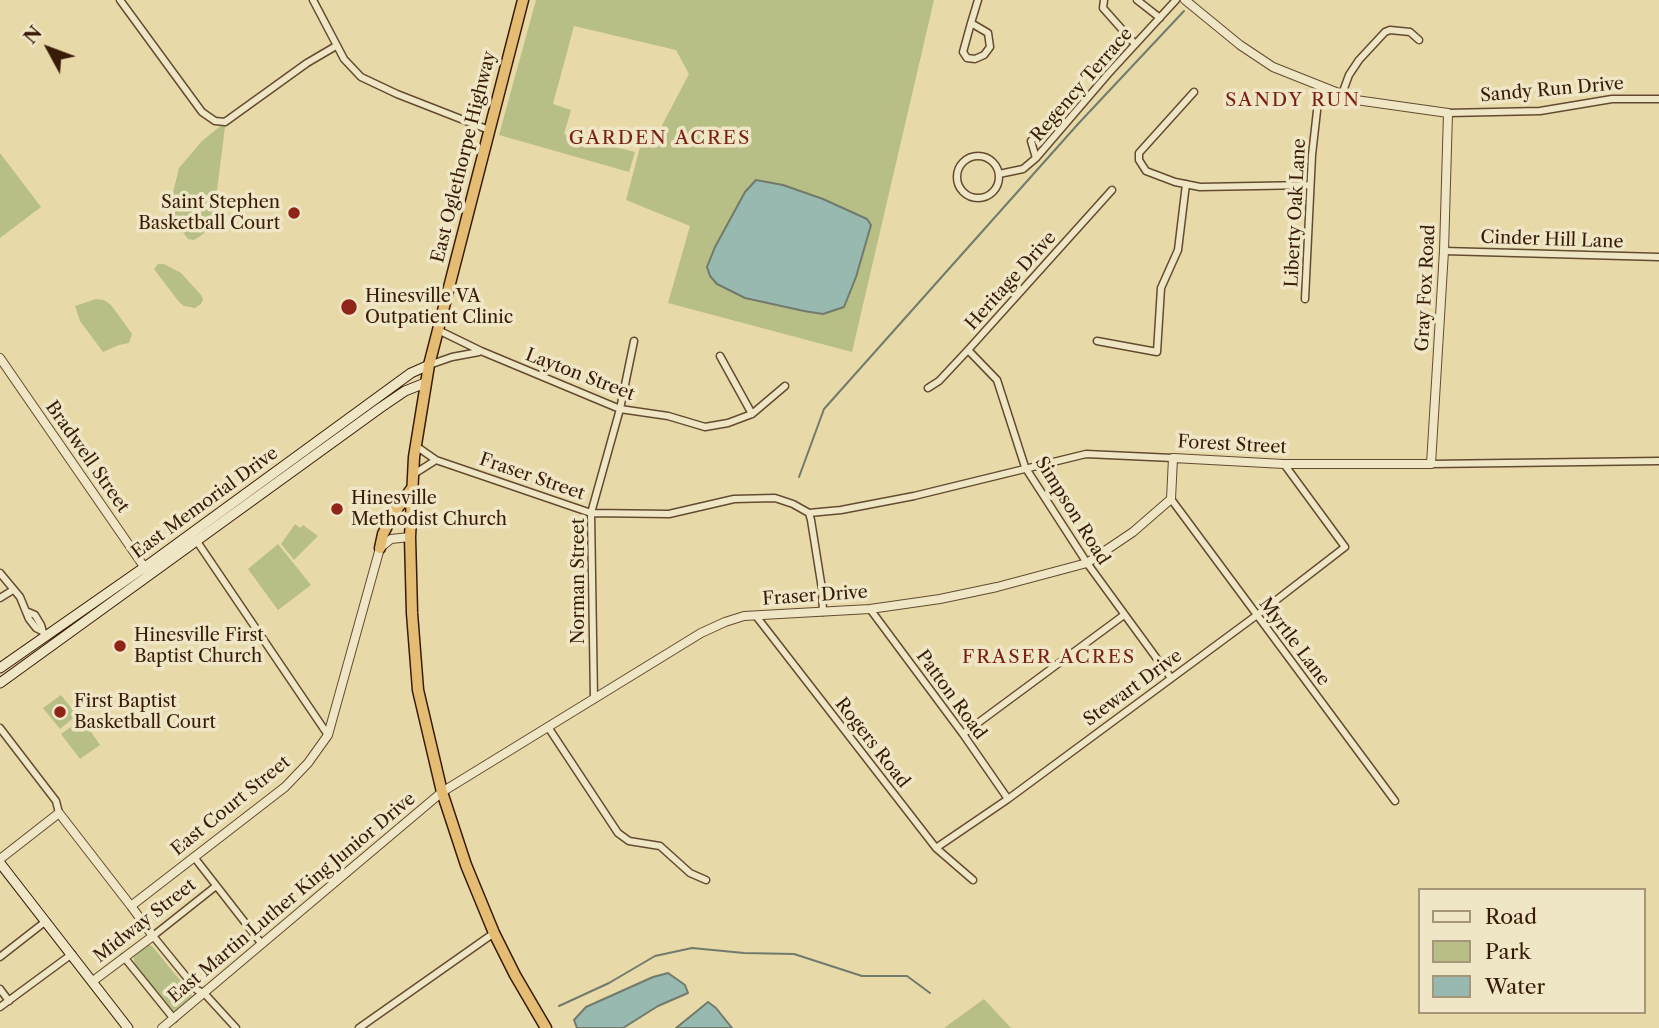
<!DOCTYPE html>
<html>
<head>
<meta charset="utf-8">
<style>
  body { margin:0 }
  #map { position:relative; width:1659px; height:1028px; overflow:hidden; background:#e7d9a8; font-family:"Libre Caslon Text",serif }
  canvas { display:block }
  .legend { position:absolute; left:1418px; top:888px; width:228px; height:126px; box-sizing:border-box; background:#efe6c6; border:2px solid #a6957a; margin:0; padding:9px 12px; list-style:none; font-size:21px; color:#381c08 }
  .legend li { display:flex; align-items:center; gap:14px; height:35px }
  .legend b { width:35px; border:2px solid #a6957a }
  .north { position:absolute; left:14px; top:14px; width:70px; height:70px; -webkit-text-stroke:5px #efe6c6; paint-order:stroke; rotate:311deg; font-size:19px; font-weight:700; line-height:28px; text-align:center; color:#381c08 }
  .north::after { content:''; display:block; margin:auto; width:24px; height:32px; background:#381c08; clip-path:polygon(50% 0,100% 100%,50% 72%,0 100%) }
</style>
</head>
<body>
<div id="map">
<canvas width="1659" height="1028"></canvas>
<ul class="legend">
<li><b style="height:9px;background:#efe6c6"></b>Road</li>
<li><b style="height:19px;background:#b7bf87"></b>Park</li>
<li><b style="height:19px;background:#98b9af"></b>Water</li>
</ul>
<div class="north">N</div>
</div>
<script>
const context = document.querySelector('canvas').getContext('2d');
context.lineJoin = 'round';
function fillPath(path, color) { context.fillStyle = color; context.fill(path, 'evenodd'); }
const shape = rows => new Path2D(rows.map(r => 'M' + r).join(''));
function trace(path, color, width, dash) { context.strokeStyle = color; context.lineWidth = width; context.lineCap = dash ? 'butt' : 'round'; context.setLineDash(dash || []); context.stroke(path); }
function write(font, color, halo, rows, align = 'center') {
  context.font = font + ' "Libre Caslon Text",serif'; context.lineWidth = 7; context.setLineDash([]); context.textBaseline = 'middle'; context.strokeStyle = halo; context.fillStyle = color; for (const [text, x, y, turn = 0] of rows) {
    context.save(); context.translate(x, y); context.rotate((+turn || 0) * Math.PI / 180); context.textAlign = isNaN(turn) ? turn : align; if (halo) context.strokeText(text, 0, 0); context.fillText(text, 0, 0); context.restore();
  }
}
const green = shape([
  [536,0,934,0,852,352,668,303,690,226,626,200,644,132,657,135,689,74,676,50,574,26,553,104,571,110,564,134,635,152,629,172,499,135],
  [223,124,225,127,217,190,221,213,202,235,194,240,188,239,168,213,179,168,202,141],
  [0,153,41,207,0,238],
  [158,264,164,264,181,273,201,295,203,299,201,304,195,308,184,306,179,302,154,269],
  [96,299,104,300,111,305,132,334,129,343,119,345,103,352,80,321,75,306],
  [295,524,300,528,303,525,318,536,294,560,281,544],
  [278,544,311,585,278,610,248,569],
  [61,695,77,715,60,729,43,708],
  [82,719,100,745,80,759,61,734],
  [148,944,152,946,193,996,191,1000,176,1012,173,1011,135,964,133,956],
  [984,999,1011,1028,944,1028]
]);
const water = shape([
  [756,180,783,185,823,199,867,219,871,225,856,277,844,307,823,314,804,311,745,298,717,284,710,276,707,267,715,247,745,192,756,180],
  [668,973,685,985,688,993,658,1006,623,1028,577,1028,574,1020,586,1007,653,977,668,973],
  [708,1002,716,1008,732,1028,676,1028,708,1002]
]);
const stream = shape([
  [799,477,824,409,1078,124,1184,11],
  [559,1006,609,983,655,956,692,948,744,953,794,954,862,976,907,976,930,993]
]);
const minor = shape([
  [120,0,202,112,215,121,225,122,307,63,336,46],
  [313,0,344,59,361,77,397,94,489,130],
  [1104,0,1103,8,1135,44],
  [1137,0,1160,18],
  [971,23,988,33,990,47,984,55,975,59,967,58,963,52,971,23,978,0],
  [1194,92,1139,153,1139,160,1146,171,1175,182,1200,187,1310,185],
  [1342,94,1349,75,1359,60,1385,32,1390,30,1410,32,1419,40],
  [1448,113,1540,111,1612,99,1659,99],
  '957 177a21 21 0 1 1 42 0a21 21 0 1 1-42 0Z',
  [1036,158,1031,141,1076,90,1089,96],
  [999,174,1023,169,1036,158,1108,74,1176,0],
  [1444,251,1659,257],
  [1305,299,1312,155,1318,102,1323,88],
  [438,330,481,351,620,409,668,416,705,427,728,423,752,414,785,386],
  [1097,341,1157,352,1161,288,1178,250,1186,184],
  [968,350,997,380,1025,467,1087,563,1171,678],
  [720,356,752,414],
  [429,365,452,357,479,352],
  [928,388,939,381,968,350,1112,190],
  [416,446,436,460,591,513,669,514,734,499,775,498,793,504,809,513,811,520,822,589,823,612],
  [1431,464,1659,461],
  [414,474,436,460],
  [1171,499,1395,801],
  [809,513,841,510,914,496,1086,454,1173,458],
  [196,540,328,735],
  [0,573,20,597,29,619,36,628,42,631],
  [0,598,13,590],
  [870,609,963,734,1008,799],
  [28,612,35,615,41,625,43,632],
  [756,616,936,848,973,880],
  [594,699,591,513,620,409,634,341],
  [548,727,618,833,629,841,660,846,690,873,706,880],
  [0,728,56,801,59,813],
  [963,734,1124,615],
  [936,848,1008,799,1257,615,1345,547,1284,464],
  [194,857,261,943],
  [216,886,153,936,197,990,204,993,236,1028],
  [0,957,46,921],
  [124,957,174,1019],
  [0,989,9,1001],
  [0,1007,72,954],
  [359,1028,494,933]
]);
const tertiary = shape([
  [0,358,147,571],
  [0,859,59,813,131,906,153,936,93,981],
  [131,906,285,787,308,763,328,735,380,548,391,539,410,537],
  [162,1028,442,792,701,633,725,622,744,616,870,609,940,599,997,587,1087,563,1133,532,1171,499,1173,458,1284,464,1431,464,1444,251,1448,113,1356,100,1273,67,1240,45,1185,0]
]);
const secondary = shape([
  [0,668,152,562,411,373,429,365],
  [0,683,380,408,405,391,425,383],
  [0,863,128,1028]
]);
const trunk = shape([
  [523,0,429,365,414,457,410,537,412,613,418,690,442,792,466,865,494,933,515,975,546,1028],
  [380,548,383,534,392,516,412,488]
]);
const markers = [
  [294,213,7,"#8f2418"],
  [349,307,9,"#8f2418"],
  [337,509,7,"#8f2418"],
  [120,646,7,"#8f2418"],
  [60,712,7,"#8f2418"]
];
const streetNames = [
  ["Regency Terrace",1082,85,-49],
  ["Sandy Run Drive",1552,90,-5],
  ["East Oglethorpe Highway",464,157,-76],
  ["Liberty Oak Lane",1296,213,-87],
  ["Cinder Hill Lane",1552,240,2],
  ["Heritage Drive",1011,281,-48],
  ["Gray Fox Road",1426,288,-87],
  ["Layton Street",580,375,21],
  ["Forest Street",1232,445,3],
  ["Bradwell Street",87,457,55],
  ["Fraser Street",532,477,19],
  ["East Memorial Drive",205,503,-36],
  ["Simpson Road",1072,511,58],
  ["Norman Street",579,581,-90],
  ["Fraser Drive",815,596,-4],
  ["Myrtle Lane",1294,642,53],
  ["Stewart Drive",1133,688,-36],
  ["Patton Road",951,695,54],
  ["Rogers Road",872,743,52],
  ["East Court Street",231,806,-39],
  ["East Martin Luther King Junior Drive",292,898,-40],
  ["Midway Street",145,921,-38]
];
const poiNames = [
  ["Saint Stephen",280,203,"right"],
  ["Basketball Court",280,224,"right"],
  ["Hinesville VA",365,297],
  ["Outpatient Clinic",365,318],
  ["Hinesville",351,499],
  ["Methodist Church",351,520],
  ["Hinesville First",134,636],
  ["Baptist Church",134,657],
  ["First Baptist",74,702],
  ["Basketball Court",74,723]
];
const neighbourhoodNames = [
  ["SANDY RUN",1293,101],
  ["GARDEN ACRES",660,139],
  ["FRASER ACRES",1049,658]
];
fillPath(green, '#b7bf87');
fillPath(water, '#98b9af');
trace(water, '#727a6c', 2);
trace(stream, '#727a6c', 2);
trace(minor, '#644b30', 9);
trace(tertiary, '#644b30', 10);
trace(secondary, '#381c08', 11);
trace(trunk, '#381c08', 13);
trace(minor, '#efe6c6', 6);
trace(tertiary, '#efe6c6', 8);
trace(secondary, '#efe6c6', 9);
trace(trunk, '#e4bc74', 10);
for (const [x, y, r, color] of markers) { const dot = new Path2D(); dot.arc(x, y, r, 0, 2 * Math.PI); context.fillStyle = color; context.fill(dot); trace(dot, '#efe6c6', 2.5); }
write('18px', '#381c08', '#efe6c6', streetNames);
write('18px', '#381c08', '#efe6c6', poiNames, 'left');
context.letterSpacing = '2px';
write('19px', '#7a1f14', '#efe6c6', neighbourhoodNames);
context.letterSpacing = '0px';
</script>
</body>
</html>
